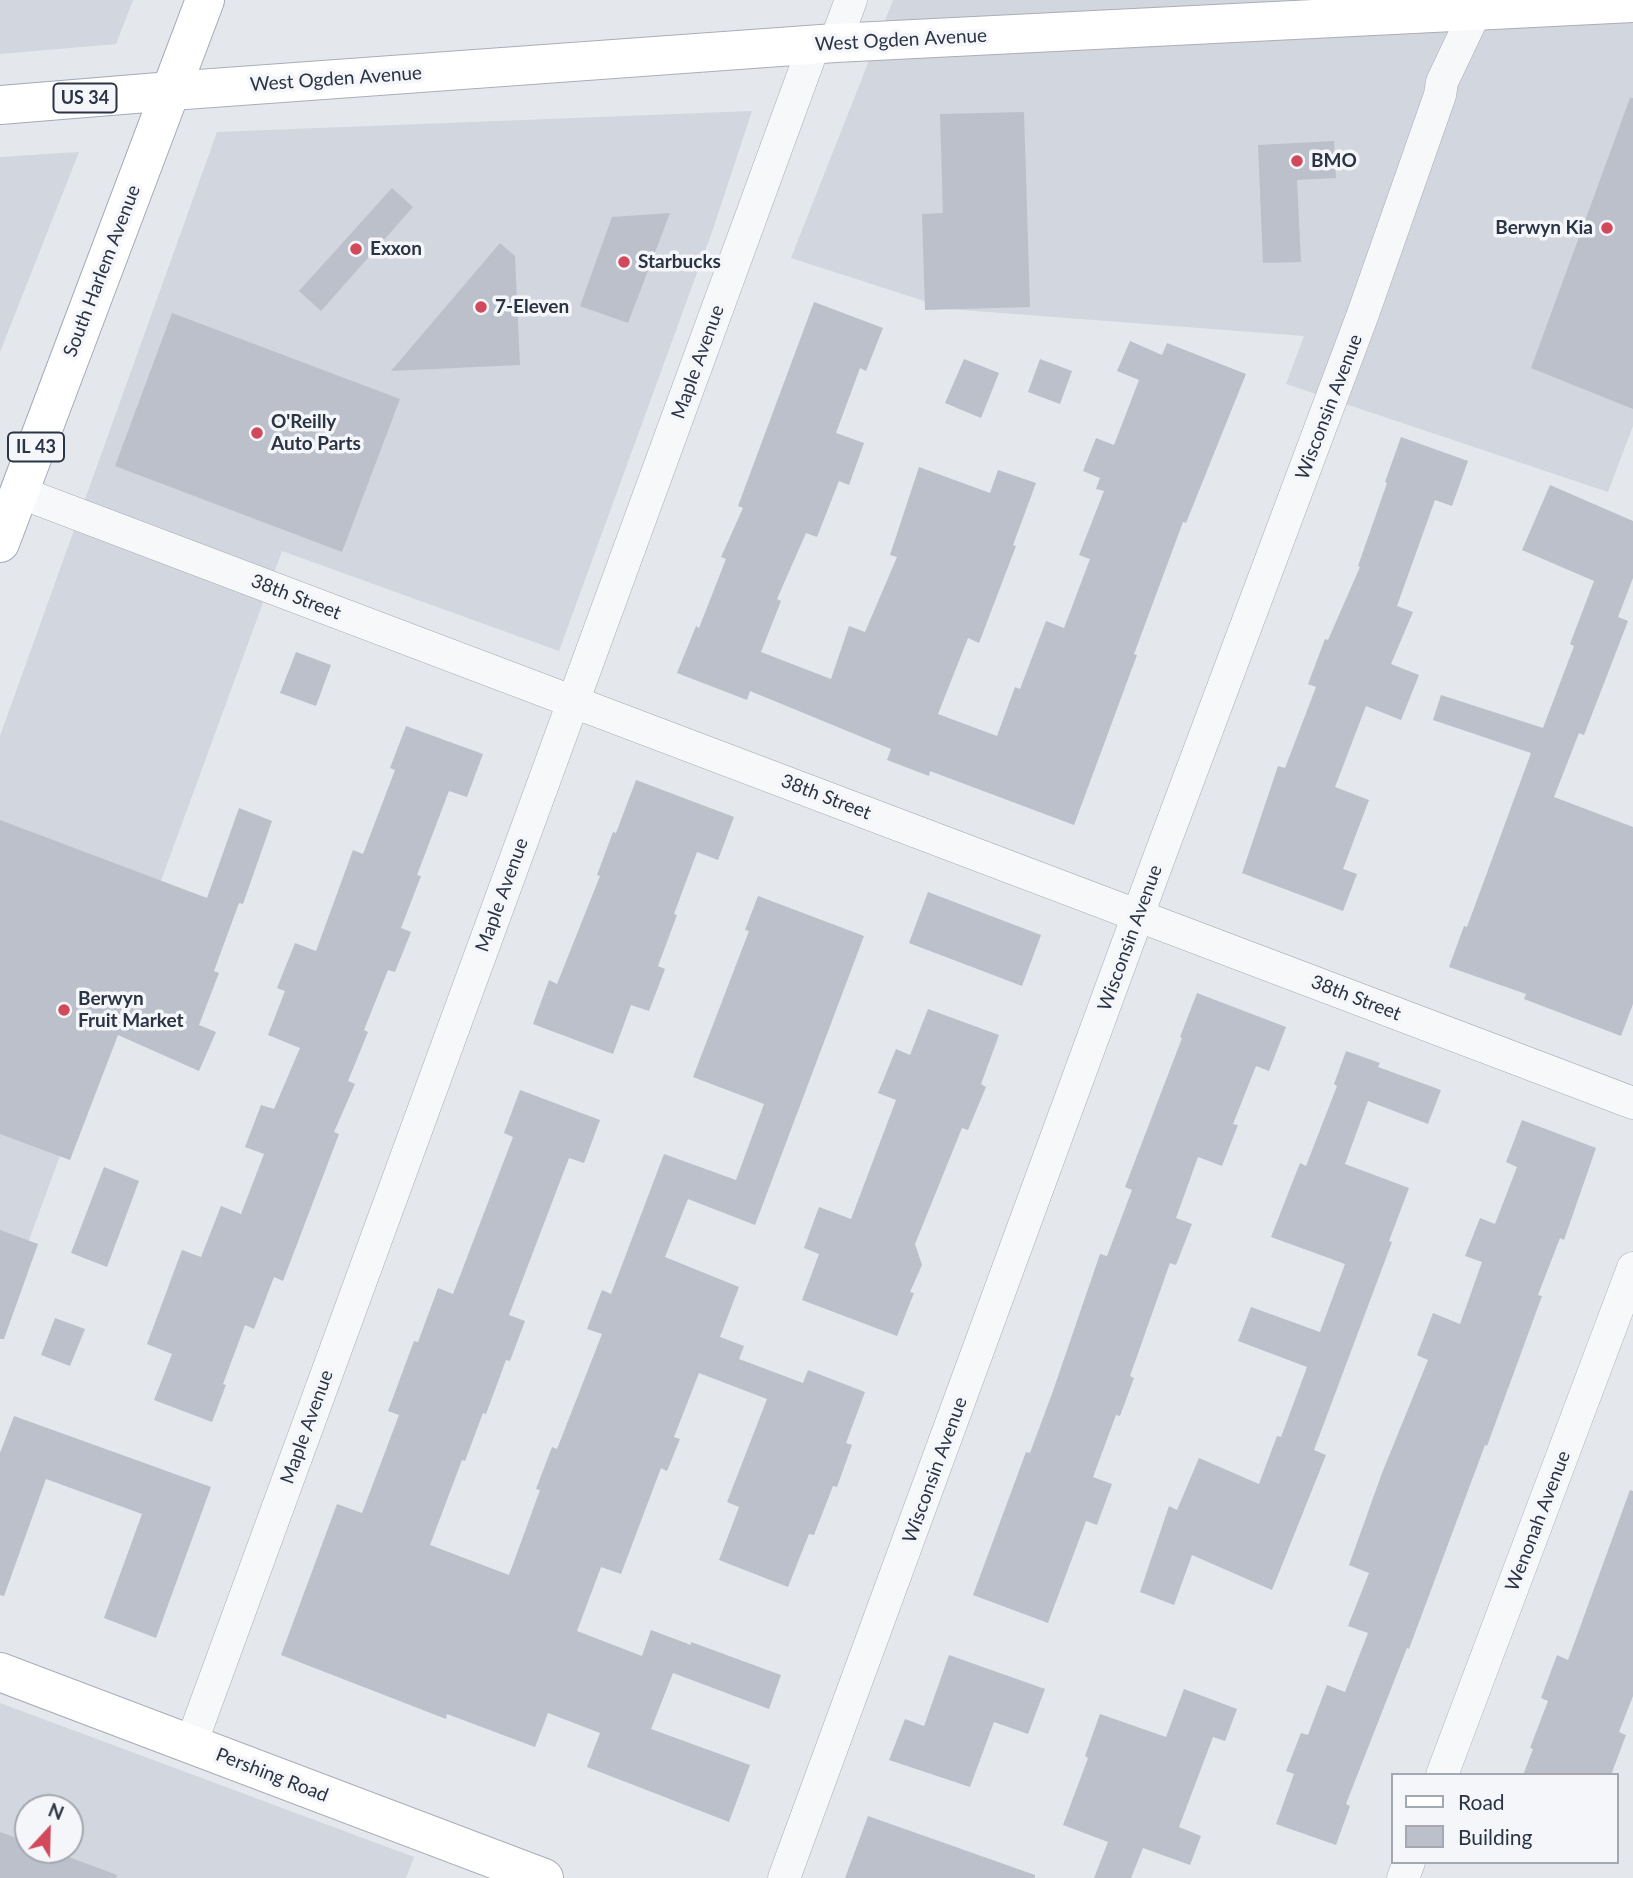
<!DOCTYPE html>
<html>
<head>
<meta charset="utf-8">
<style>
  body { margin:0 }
  #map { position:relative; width:1633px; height:1878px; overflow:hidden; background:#e4e7ec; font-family:Lato,sans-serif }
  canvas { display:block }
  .legend { position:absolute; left:1391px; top:1773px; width:228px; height:91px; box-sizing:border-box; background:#f4f6f9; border:2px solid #a4a8b1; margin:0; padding:9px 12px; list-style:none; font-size:21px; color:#2b3445 }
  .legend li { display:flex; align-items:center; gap:14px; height:35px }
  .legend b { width:35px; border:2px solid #a4a8b1 }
  .north { position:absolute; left:14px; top:1794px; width:70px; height:70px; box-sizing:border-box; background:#f4f6f9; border:2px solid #a4a8b1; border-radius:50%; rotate:22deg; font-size:19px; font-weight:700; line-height:28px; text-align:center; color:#2b3445 }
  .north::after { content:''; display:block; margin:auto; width:24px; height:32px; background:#d1495b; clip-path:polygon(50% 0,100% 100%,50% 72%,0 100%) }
</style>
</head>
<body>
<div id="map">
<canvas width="1633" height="1878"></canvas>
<ul class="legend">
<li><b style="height:9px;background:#fff"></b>Road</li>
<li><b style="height:19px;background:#bbc0ca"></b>Building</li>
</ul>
<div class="north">N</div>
</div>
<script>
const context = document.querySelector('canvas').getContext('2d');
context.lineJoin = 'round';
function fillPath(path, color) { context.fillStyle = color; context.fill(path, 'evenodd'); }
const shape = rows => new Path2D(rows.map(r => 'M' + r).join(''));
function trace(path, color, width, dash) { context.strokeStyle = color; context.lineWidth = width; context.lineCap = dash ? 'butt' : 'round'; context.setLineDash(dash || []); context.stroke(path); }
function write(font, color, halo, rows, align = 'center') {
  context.font = font + ' Lato,sans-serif'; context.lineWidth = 7; context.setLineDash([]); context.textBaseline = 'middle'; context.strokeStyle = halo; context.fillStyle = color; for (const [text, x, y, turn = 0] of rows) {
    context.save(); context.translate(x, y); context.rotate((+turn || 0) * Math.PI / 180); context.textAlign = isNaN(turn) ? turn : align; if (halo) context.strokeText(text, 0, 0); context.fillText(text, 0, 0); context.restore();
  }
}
const built = shape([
  [0,0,133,0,116,44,0,54],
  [893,0,1633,0,1633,426,1608,492,1286,384,1304,336,949,309,791,258],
  [752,111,713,229,559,651,282,551,0,1319,0,736,217,132],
  [79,152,0,352,0,157],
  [0,1703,414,1857,406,1878,0,1878],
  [28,1808,70,1808,70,1850,28,1850]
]);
const building = shape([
  [1630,98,1633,98,1633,409,1531,368],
  [1024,112,1030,307,925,310,922,214,943,213,940,114],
  [1334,141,1336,178,1297,180,1301,262,1263,263,1258,145],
  [392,188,413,207,321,311,299,291],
  [670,213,628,323,580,306,612,217],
  [500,243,515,256,520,365,391,371],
  [814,302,883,328,866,371,860,368,836,433,864,443,849,485,839,481,817,537,806,533,777,599,781,601,761,652,831,679,849,626,865,632,897,557,890,555,919,467,990,493,998,470,1036,483,1013,545,1016,546,979,643,968,638,938,714,997,736,1015,687,1020,689,1046,621,1064,628,1090,559,1079,555,1104,491,1096,489,1100,478,1083,471,1096,438,1114,445,1139,380,1117,371,1130,341,1162,355,1167,343,1246,374,1186,523,1183,522,1134,654,1137,655,1074,825,930,771,929,776,887,760,891,749,750,691,747,700,677,673,696,626,699,628,726,559,721,557,743,508,738,506],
  [172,313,400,399,342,552,115,466],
  [964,359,999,373,981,418,945,403],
  [1040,359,1072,371,1060,404,1028,392],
  [1401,437,1468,461,1452,506,1435,500,1397,606,1413,612,1391,664,1419,675,1401,720,1366,706,1335,787,1369,800,1343,869,1357,874,1343,911,1242,873,1278,766,1285,768,1316,687,1308,684,1325,639,1328,640,1360,567,1358,566,1387,483,1385,482],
  [1550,485,1633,521,1633,578,1618,617,1628,621,1584,735,1579,733,1554,797,1633,827,1633,1004,1621,1036,1524,999,1526,994,1449,967,1464,926,1467,927,1531,753,1433,720,1441,695,1543,728,1574,646,1570,644,1594,581,1522,550],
  [296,652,331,665,316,706,280,693],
  [406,726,483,754,467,797,449,791,417,875,421,876,401,928,411,932,395,972,388,970,364,1030,368,1032,348,1081,355,1084,334,1132,339,1134,320,1184,283,1281,274,1277,254,1329,245,1325,223,1384,226,1385,212,1422,154,1400,172,1354,147,1344,182,1250,201,1257,221,1206,241,1214,264,1154,245,1147,261,1105,274,1109,300,1048,268,1035,285,991,277,988,295,943,316,951,353,850,363,854,395,770,390,768],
  [636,780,734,817,718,860,697,852,674,914,677,915,658,966,665,969,649,1011,631,1005,613,1054,533,1024,549,980,557,984,600,876,597,875,613,832,616,833],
  [239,808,272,821,243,904,239,903,214,971,219,973,199,1025,216,1032,199,1071,118,1035,70,1160,0,1134,0,820,207,898],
  [928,892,1041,935,1022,986,909,943],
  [758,896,864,936,755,1225,688,1199,665,1257,739,1287,720,1337,744,1346,739,1359,803,1383,808,1370,865,1392,846,1443,852,1445,837,1487,833,1486,814,1535,809,1534,788,1587,719,1560,739,1507,727,1502,767,1399,699,1373,674,1437,680,1439,667,1471,661,1468,621,1574,601,1567,577,1631,642,1656,651,1630,691,1645,691,1642,781,1675,769,1709,673,1673,651,1729,750,1765,729,1822,587,1767,600,1733,548,1713,535,1747,447,1714,446,1719,281,1655,337,1504,362,1513,399,1415,388,1411,414,1341,418,1342,438,1288,453,1294,513,1137,504,1133,520,1090,600,1120,584,1163,569,1158,509,1315,525,1321,510,1361,506,1360,486,1414,483,1413,465,1461,462,1460,430,1545,509,1575,540,1490,536,1489,552,1447,557,1449,602,1334,587,1329,602,1290,611,1294,664,1154,736,1180,764,1104,693,1077,749,931,745,930],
  [1197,993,1286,1027,1269,1071,1256,1066,1233,1124,1238,1125,1222,1166,1198,1157,1176,1218,1192,1224,1176,1265,1170,1263,1130,1376,1134,1378,1120,1416,1116,1415,1093,1477,1112,1484,1097,1525,1086,1521,1048,1623,973,1595,1026,1452,1030,1453,1053,1391,1100,1254,1107,1256,1132,1190,1125,1187,1182,1038,1180,1037],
  [928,1009,999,1035,981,1084,986,1087,968,1130,962,1128,915,1244,922,1265,910,1292,914,1293,897,1336,802,1300,819,1254,804,1248,819,1207,851,1219,896,1100,878,1093,896,1049,910,1055],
  [1346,1051,1380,1063,1378,1067,1441,1090,1428,1124,1368,1101,1345,1164,1409,1188,1389,1241,1392,1242,1314,1450,1326,1455,1272,1590,1192,1555,1174,1605,1140,1592,1169,1506,1177,1510,1199,1458,1259,1484,1277,1436,1281,1437,1306,1370,1307,1367,1238,1341,1251,1307,1320,1332,1345,1264,1271,1237,1300,1163,1306,1166,1337,1086,1334,1084],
  [1522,1120,1596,1148,1564,1240,1560,1238,1538,1295,1542,1296,1487,1446,1485,1445,1409,1649,1407,1648,1346,1804,1350,1806,1336,1845,1276,1824,1294,1774,1286,1771,1301,1733,1308,1735,1327,1685,1345,1692,1368,1633,1348,1626,1369,1573,1349,1565,1382,1473,1428,1360,1417,1355,1433,1313,1460,1324,1482,1262,1465,1256,1480,1218,1495,1224,1517,1167,1506,1162],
  [104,1167,139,1181,107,1267,71,1253],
  [0,1230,38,1244,4,1339,0,1339],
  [55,1318,85,1329,70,1366,41,1355],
  [14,1416,211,1487,156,1638,104,1618,142,1514,46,1479,4,1596,0,1595,0,1453],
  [1630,1490,1633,1491,1633,1696,1619,1732,1626,1735,1611,1775,1523,1775,1533,1749,1530,1748,1548,1701,1541,1698,1557,1655,1568,1660],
  [949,1655,1045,1689,1028,1734,994,1722,970,1787,889,1760,905,1719,924,1726],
  [1184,1689,1237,1709,1225,1741,1213,1737,1179,1827,1201,1836,1190,1865,1143,1848,1131,1878,1094,1878,1108,1842,1063,1825,1088,1758,1085,1756,1100,1714,1166,1737],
  [868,1816,1035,1875,1035,1878,845,1878],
  [0,1832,28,1842,28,1850,50,1850,117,1875,116,1878,0,1878]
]);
const street = shape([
  [835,43,851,0],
  [19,492,1633,1103],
  [191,1744,814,45],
  [1442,1775,1633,1268],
  [784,1878,1156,866,1363,314,1440,95,1442,82,1481,0],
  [1403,1878,1409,1862]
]);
const secondary = shape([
  [171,91,835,43,1633,3],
  [0,1672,544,1878]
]);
const primary = shape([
  [0,105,171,91],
  [0,543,205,0]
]);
const markers = [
  [1297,161,7,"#d1495b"],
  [1607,228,7,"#d1495b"],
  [356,249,7,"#d1495b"],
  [624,262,7,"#d1495b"],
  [481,307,7,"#d1495b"],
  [257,433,7,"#d1495b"],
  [64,1010,7,"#d1495b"]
];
const shields = [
  [85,98,63],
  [36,447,56]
];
const shieldNames = [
  ["US 34",85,98],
  ["IL 43",36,447]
];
const streetNames = [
  ["West Ogden Avenue",901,40,-3],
  ["West Ogden Avenue",336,79,-4],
  ["South Harlem Avenue",102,271,-69],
  ["Maple Avenue",698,362,-70],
  ["Wisconsin Avenue",1329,407,-69],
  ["38th Street",296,597,21],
  ["38th Street",826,797,21],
  ["Maple Avenue",502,895,-70],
  ["Wisconsin Avenue",1130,938,-70],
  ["38th Street",1356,998,21],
  ["Maple Avenue",307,1427,-70],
  ["Wisconsin Avenue",935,1470,-70],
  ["Wenonah Avenue",1538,1521,-69],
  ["Pershing Road",272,1775,21]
];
const poiNames = [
  ["BMO",1311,161],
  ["Berwyn Kia",1593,228,"right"],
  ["Exxon",370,249],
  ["Starbucks",638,262],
  ["7-Eleven",495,307],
  ["O'Reilly",271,422],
  ["Auto Parts",271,444],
  ["Berwyn",78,999],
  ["Fruit Market",78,1021]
];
fillPath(built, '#d2d6de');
fillPath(building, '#bbc0ca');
trace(street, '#a9aeb7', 33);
trace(secondary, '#a9aeb7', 40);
trace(primary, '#a3abb8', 40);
trace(street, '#f7f8fa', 32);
trace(secondary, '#fff', 38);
trace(primary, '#fff', 38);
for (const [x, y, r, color] of markers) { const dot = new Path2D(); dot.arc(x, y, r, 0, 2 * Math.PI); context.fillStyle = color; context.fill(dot); trace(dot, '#f4f6f9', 2.5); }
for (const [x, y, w] of shields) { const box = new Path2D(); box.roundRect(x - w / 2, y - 14.5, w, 29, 5); context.fillStyle = '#f4f6f9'; context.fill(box); trace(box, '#2b3445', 2); }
write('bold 18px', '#2b3445', null, shieldNames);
write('19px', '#2b3445', '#f4f6f9', streetNames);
write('bold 19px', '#2b3445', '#f4f6f9', poiNames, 'left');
</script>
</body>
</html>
